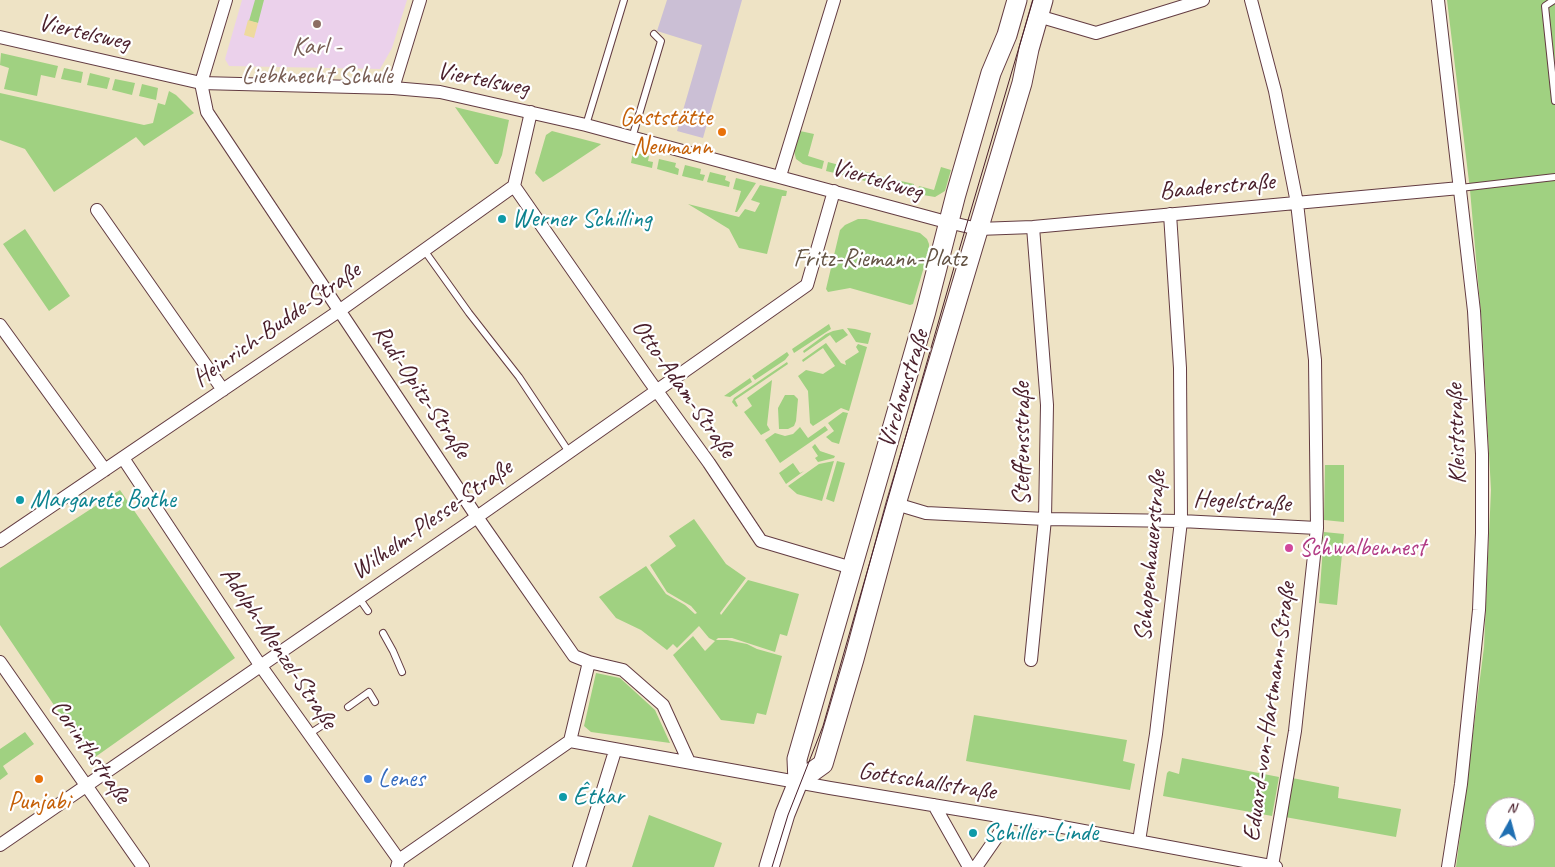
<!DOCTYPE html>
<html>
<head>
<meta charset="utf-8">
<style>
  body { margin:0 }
  #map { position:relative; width:1555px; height:867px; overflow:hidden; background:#eee3c5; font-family:Caveat,sans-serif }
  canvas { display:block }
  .north { position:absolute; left:1485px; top:797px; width:50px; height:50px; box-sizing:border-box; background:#fff; border:1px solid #b7a5aa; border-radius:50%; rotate:7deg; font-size:14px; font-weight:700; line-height:20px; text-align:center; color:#4a1f2b }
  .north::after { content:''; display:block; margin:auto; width:18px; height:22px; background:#1f6fb2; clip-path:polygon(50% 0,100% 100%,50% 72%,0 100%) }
</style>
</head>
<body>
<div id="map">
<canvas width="1555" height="867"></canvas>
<div class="north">N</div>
</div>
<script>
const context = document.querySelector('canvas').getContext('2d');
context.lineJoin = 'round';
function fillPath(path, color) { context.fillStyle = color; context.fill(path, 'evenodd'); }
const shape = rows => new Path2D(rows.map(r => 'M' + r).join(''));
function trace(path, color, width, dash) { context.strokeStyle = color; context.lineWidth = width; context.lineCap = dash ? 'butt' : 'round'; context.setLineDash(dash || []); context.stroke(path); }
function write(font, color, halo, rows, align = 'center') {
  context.font = font + ' Caveat,sans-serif'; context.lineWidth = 4.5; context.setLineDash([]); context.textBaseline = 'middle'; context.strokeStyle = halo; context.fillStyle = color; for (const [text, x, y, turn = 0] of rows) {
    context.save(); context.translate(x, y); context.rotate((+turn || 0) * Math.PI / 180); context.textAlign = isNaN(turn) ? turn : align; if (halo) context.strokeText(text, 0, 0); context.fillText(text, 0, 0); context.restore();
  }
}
const built = shape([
  [242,0,407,0,392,48,380,69,229,66,225,59]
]);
const industrial = shape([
  [667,0,742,0,703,138,677,131,702,45,657,31]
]);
const green = shape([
  [255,0,264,0,258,23,249,21],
  [1447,0,1555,0,1555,867,1456,867,1484,647,1491,490,1482,326,1470,190],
  [1495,807,1525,807,1525,837,1495,837],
  [1,53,58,66,55,78,41,75,37,96,4,89,9,68,0,65],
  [64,68,83,72,81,83,61,79],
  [90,73,110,78,107,89,87,85],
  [115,79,135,83,132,95,112,90],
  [142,84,158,88,156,100,139,96],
  [169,91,176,95,194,113,144,146,136,137,54,192,25,149,0,140,0,93,144,125,153,123,158,103,165,105],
  [455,107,509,120,502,155,498,164,495,164],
  [552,131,601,144,600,145,552,177,543,182,535,173,546,135],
  [800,131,814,134,808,156,824,161,822,169,803,164,796,159,794,151],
  [633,152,649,156,648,161,653,162,652,168,631,163],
  [659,159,676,163,675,167,679,169,678,175,657,169],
  [828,162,854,169,852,177,826,171],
  [685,165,701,169,700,174,705,175,703,181,682,176],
  [941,167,951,170,945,191,935,197,917,194,919,186,934,190],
  [859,170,884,177,882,185,857,179],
  [710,172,726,176,725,180,730,182,729,187,707,182],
  [736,178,756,183,737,212,735,212,741,191,733,189],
  [888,178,914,184,912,193,886,187],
  [760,185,787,191,786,196,782,196,767,254,739,248,729,229,688,204,739,217,745,209,755,212,760,203,751,200],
  [858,219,866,219,920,233,927,239,929,244,929,250,913,304,910,305,850,288,828,292,826,289,840,230,845,225],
  [25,229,70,296,49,311,3,244],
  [829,324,831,329,794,353,792,349],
  [847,328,855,329,871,333,868,344,856,342],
  [843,329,848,335,836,343,830,335,804,353,803,351,826,334,833,331],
  [826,343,841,363,846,365,845,361,859,352,856,347,858,344,867,347,849,411,841,408,813,426,810,423,808,391,798,376,806,370,823,374,835,366,823,348,803,362,802,360],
  [787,352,789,355,785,360,755,380,752,376],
  [787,362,788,364,735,400,738,406,736,407,732,402,734,398],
  [750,378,752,382,730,397,724,396],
  [772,380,767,425,770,430,761,435,744,412,752,406,747,398],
  [785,395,794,395,798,399,796,421,794,426,788,429,779,429,778,408],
  [843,412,848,413,839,444,832,442,826,437,834,431,828,423],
  [825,426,828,430,780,463,765,440,775,433,785,436,793,434,800,427,808,438],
  [815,444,820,451,835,456,834,458,818,462,815,458,818,456,812,447],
  [834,461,822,501,797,494,788,486,819,464],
  [837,461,845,463,834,502,826,499],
  [793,463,800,473,804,471,786,484,779,473],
  [1325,465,1344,465,1344,522,1324,520],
  [120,490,235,658,91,760,0,625,0,568],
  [694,519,726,564,746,578,720,613,721,615,748,580,799,594,787,636,780,634,775,652,732,638,718,638,716,640,727,640,747,644,757,649,782,656,766,715,757,713,754,724,721,720,673,655,693,636,705,651,715,641,709,638,699,626,677,648,673,644,667,650,641,630,616,618,599,597,646,566,666,594,685,605,695,614,697,613,691,606,667,592,650,565,676,546,669,536],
  [1324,532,1344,534,1337,605,1319,603],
  [596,673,620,678,655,710,670,743,591,732,584,726],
  [974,715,1127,740,1123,761,1135,764,1130,790,966,761],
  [25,732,34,744,3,766,8,774,0,780,0,749],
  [1182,758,1279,777,1272,816,1163,796,1167,773,1169,771,1179,774],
  [1292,778,1339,787,1338,798,1401,809,1396,837,1285,817],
  [649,815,722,843,714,867,632,867]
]);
const sand = shape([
  [248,20,258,23,254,38,244,35]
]);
const lane = shape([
  [1554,0,1545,6,1555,101],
  [586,125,624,0],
  [632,138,661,41,654,34],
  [1460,188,1555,177],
  [424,250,469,313,519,377,569,452],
  [359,598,368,611],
  [383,633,393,651,402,672],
  [348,707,369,692,375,702],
  [309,734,326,723]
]);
const street = shape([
  [226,0,201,83,207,112,477,517,574,656,589,662,623,670,663,705,689,762],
  [1251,0,1275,91,1297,203,1315,360,1317,528,1295,731,1272,866],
  [1438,0,1474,311,1482,454,1482,533,1479,610,1461,784,1448,867],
  [1038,16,1096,33,1203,0],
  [0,37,201,83,393,88,440,92,586,125,939,220,978,229,1033,227,1460,188],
  [393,88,420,0],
  [780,176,834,0],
  [514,186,649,380,709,463,761,541,852,568],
  [97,210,223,390],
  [0,325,105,470],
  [123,458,260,665,399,860],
  [896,504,926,513,1045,519,1181,521,1317,528],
  [0,541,339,311,514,186,531,112],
  [1031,660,1045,519,1047,405,1033,227],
  [0,662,143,867],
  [570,741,830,788,1041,823,1276,867],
  [934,805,969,867],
  [1139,841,1156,734,1181,521,1180,368,1170,214],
  [0,845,477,517,807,285,834,191],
  [397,867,399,860,570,741,589,662],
  [579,867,615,751],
  [976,867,1010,818]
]);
const secondary = shape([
  [798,782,823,764,854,659,896,504,1022,83,1029,49,1043,0],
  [769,867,785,814,798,782,797,759,926,311,956,194,991,73,1007,35,1017,0]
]);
const tram = shape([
  [772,867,788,815,823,726,955,264,1033,0]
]);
const markers = [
  [317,24,5,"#8d6e63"],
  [722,132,5,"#e8710a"],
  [502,219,5,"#0f9aa8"],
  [20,500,5,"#0f9aa8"],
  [1289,548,5,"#d1479c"],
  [39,779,5,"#e8710a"],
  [368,779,5,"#3f7fe0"],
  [563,797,5,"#0f9aa8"],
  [973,833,5,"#0f9aa8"]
];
const streetNames = [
  ["Viertelsweg",84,33,13],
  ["Viertelsweg",483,80,11],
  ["Viertelsweg",877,180,16],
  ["Baaderstraße",1217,187,-5],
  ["Heinrich-Budde-Straße",277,325,-35],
  ["Otto-Adam-Straße",683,389,55],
  ["Virchowstraße",904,389,-73],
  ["Rudi-Opitz-Straße",421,392,56],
  ["Kleiststraße",1457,434,-92],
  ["Steffensstraße",1022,444,-90],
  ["Hegelstraße",1242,502,3],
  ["Wilhelm-Plesse-Straße",432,520,-35],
  ["Schopenhauerstraße",1151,556,-85],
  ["Adolph-Menzel-Straße",278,648,56],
  ["Eduard-von-Hartmann-Straße",1270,712,-82],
  ["Corinthstraße",90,752,55],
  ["Gottschallstraße",927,782,9]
];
const educationNames = [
  ["Karl -",317,47],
  ["Liebknecht Schule",317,76]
];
const foodNames = [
  ["Gaststätte",712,118],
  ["Neumann",712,147],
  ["Punjabi",39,802,"center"]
];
const cultureNames = [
  ["Werner Schilling",512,219],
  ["Margarete Bothe",30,500],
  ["Êtkar",573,797],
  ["Schiller-Linde",983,833]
];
const parkNames = [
  ["Fritz-Riemann-Platz",880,259]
];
const hotelNames = [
  ["Schwalbennest",1299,548]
];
const shopNames = [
  ["Lenes",378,779]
];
fillPath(built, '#ebd1eb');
fillPath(industrial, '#cbbfd5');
fillPath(green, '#a0d181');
fillPath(sand, '#eeda9e');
trace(lane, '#633c42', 8);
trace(street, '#633c42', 14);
trace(secondary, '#633c42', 21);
trace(lane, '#fff', 6);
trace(street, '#fff', 12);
trace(secondary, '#fff', 19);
trace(tram, '#4a1f2b', 1);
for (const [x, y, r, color] of markers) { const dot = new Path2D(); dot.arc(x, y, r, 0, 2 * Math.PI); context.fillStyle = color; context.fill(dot); trace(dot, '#fff', 2); }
write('25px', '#4a1f2b', '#fff', streetNames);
write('25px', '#785e54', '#fff', educationNames);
write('25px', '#c56008', '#fff', foodNames, 'right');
write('25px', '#0d838f', '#fff', cultureNames, 'left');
write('25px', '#645445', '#fff', parkNames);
write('25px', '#b23c85', '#fff', hotelNames, 'left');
write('25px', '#366cbe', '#fff', shopNames, 'left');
</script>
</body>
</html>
